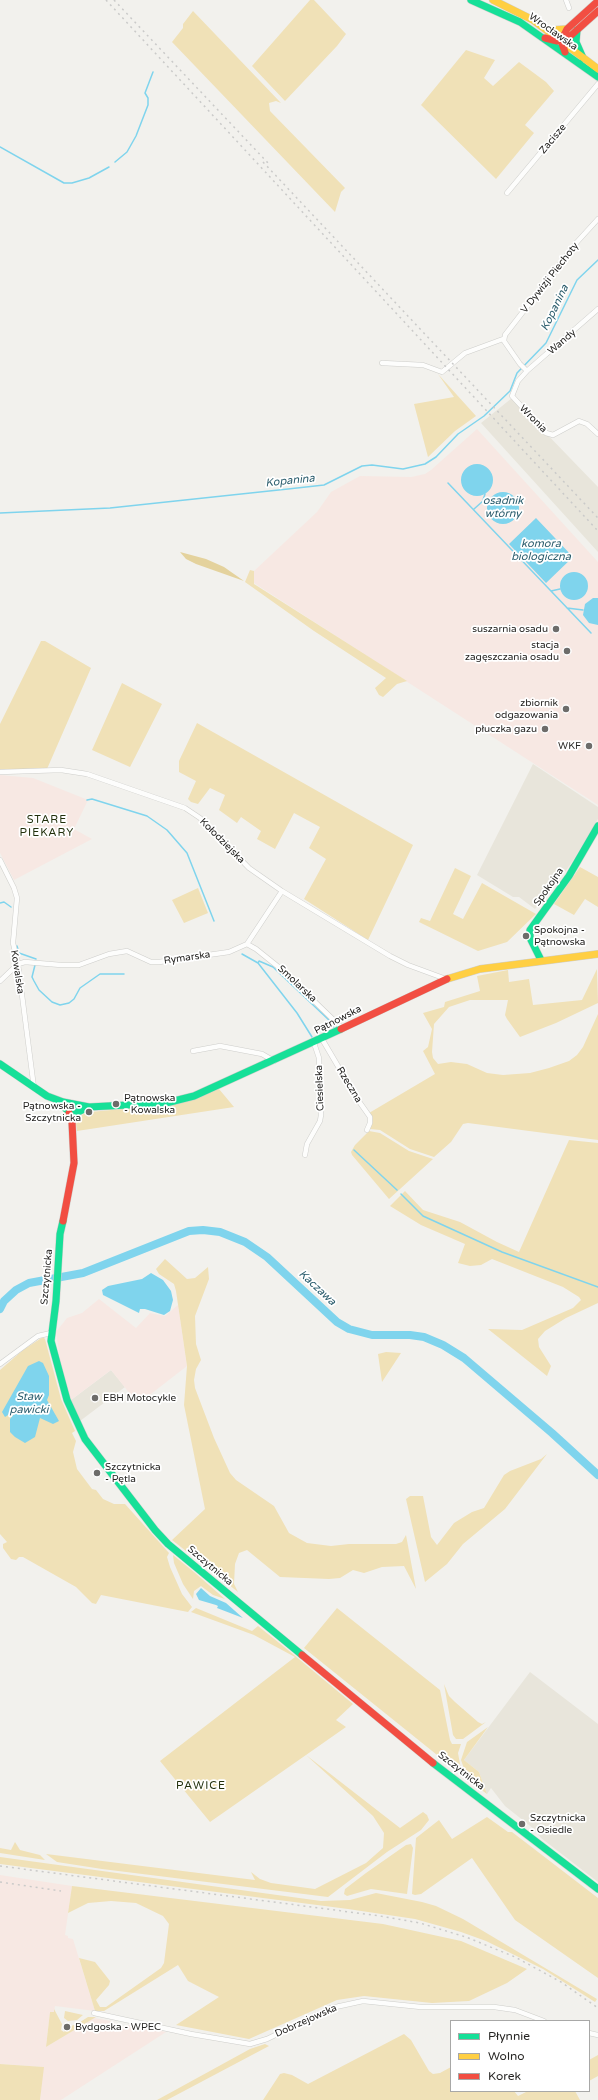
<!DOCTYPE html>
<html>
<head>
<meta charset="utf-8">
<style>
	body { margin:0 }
	#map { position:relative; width:598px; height:2100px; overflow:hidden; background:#f2f1ed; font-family:"Varela Round",sans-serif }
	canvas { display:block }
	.legend { position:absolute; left:450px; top:2020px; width:140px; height:72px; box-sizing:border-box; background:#fff; border:1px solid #a8a8a7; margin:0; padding:5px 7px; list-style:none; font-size:12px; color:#262523 }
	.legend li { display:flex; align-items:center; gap:8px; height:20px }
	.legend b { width:20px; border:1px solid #a8a8a7 }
</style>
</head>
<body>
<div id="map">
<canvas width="598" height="2100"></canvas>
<ul class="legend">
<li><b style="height:5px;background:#16e098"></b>Płynnie</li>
<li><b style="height:5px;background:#ffcf43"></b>Wolno</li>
<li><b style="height:5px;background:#f24e42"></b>Korek</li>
</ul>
</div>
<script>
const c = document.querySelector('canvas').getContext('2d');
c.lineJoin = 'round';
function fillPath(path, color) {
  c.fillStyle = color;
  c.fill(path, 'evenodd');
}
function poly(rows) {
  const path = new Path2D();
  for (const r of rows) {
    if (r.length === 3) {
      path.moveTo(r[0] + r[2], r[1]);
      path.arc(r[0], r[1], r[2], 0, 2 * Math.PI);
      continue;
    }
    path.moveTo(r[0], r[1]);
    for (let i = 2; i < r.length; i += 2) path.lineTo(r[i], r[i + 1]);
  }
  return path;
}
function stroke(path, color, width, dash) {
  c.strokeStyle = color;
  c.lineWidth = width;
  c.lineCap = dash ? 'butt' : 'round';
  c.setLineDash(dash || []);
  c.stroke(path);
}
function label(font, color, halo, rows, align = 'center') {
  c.font = font + ' "Varela Round",sans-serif';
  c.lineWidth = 3.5;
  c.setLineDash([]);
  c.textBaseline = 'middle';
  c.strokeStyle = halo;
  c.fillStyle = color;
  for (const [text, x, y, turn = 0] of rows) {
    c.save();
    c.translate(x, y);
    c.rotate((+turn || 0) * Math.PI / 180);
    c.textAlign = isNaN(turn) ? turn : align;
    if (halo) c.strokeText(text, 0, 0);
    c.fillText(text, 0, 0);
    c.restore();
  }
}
const built = poly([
	[512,398,598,487,598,552,481,423],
	[533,764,598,807,598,819,572,862,555,886,535,909,519,897,513,897,477,875],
	[111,1370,125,1387,80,1421,71,1400],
	[530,1672,598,1724,598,1882,541,1838,534,1829,505,1806,491,1788,487,1794,479,1772,464,1760]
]);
const industrial = poly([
	[477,429,598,562,598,805,254,583,254,571,317,512,331,492,360,476,411,477,425,474,431,470],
	[0,775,33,778,88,800,74,829,92,839,14,880,0,853],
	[99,1299,136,1328,150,1313,165,1316,178,1305,187,1366,138,1404,111,1370,71,1400,61,1365,56,1332,67,1318,82,1313],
	[0,1875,72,1886,65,1935,68,1936,68,1938,73,1939,95,2011,55,2006,54,2012,50,2012,46,2047,94,2018,111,2021,122,2027,129,2025,166,2032,61,2100,40,2100,43,2067,0,2064]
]);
const green = poly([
	[310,0,314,0,346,34,337,46,285,101,252,66],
	[193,11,281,103,276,101,269,103,270,111,345,188,341,192,335,212,172,42,183,28,183,24],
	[466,50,495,60,484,78,493,86,519,62,546,82,554,91,525,125,534,133,496,179,421,105],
	[438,374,476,416,455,431,428,457,414,404,454,397],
	[250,570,254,571,254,584,407,681,397,684,383,697,379,695,375,688,386,678,314,631,245,582],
	[41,641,45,641,91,668,47,769,0,770,0,724],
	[122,683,162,704,130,767,92,750],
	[197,723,413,845,368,940,304,899,326,859,309,848,320,827,294,813,275,849,257,839,261,831,241,817,237,823,219,810,225,795,210,788,198,804,191,802,188,799,196,781,179,772,179,761],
	[580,867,598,877,598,907,585,899,574,915,554,904],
	[455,868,471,876,453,914,463,919,482,883,536,914,507,942,478,951,419,922,421,918,430,921],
	[198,888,208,913,184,923,172,900],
	[597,969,598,1003,556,1023,520,1037,507,1019,505,1015,508,1000,470,1000,449,1007,434,1024,432,1052,433,1058,438,1064,451,1062,467,1064,487,1073,503,1075,530,1073,549,1068,569,1061,577,1055,583,1047,598,1014,598,1140,468,1123,463,1124,451,1142,434,1157,410,1149,380,1130,370,1129,372,1122,369,1113,435,1074,423,1051,428,1047,432,1029,423,1013,444,1007,445,1002,480,991,477,976,508,970,509,982,529,979,533,1005,582,1000],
	[219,1089,234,1107,77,1131,76,1124,78,1119,84,1113,87,1115,90,1114,90,1112,166,1105],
	[369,1131,380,1133,409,1151,433,1159,389,1199,352,1155,351,1152,355,1145],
	[569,1140,598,1143,598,1303,566,1318,545,1331,538,1339,539,1347,551,1366,547,1376,488,1329,522,1330,573,1308,581,1300,579,1297,563,1287,492,1259,481,1265,470,1266,458,1263,465,1244,421,1225,390,1206,405,1191,423,1210,460,1222,497,1242,519,1252],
	[165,1259,187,1279,195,1278,208,1267,209,1279,195,1316,196,1344,201,1360,196,1369,194,1380,195,1388,214,1438,230,1473,236,1480,274,1506,289,1533,307,1543,331,1546,349,1544,396,1544,402,1542,406,1535,416,1589,404,1566,382,1567,364,1573,353,1570,340,1578,329,1579,280,1577,247,1550,239,1553,235,1564,234,1584,238,1592,172,1540,205,1509,184,1405,187,1366,176,1291,174,1284,159,1274,156,1269],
	[43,1337,45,1339,61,1399,75,1431,72,1433,76,1441,73,1452,77,1469,92,1489,96,1490,103,1499,114,1504,125,1504,169,1553,167,1557,170,1567,182,1594,192,1607,188,1612,101,1595,96,1604,92,1603,76,1587,23,1557,19,1557,16,1560,11,1559,3,1548,3,1544,7,1542,0,1534,0,1370,23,1350],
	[386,1352,401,1353,382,1382,378,1354],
	[547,1454,505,1509,463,1544,447,1564,425,1582,406,1499,410,1496,423,1496,431,1537,437,1545,454,1523,472,1512,484,1508,504,1475,510,1471,541,1459],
	[173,1555,194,1572,225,1599,213,1595,201,1586,194,1591,193,1599,183,1584,174,1563],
	[196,1608,252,1631,258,1626,288,1650,353,1704,336,1720,346,1727,306,1755,400,1828,423,1812,427,1815,429,1820,421,1830,387,1852,328,1897,102,1869,57,1862,46,1854,255,1880,251,1872,260,1879,271,1883,315,1889,366,1863,383,1848,384,1833,373,1816,306,1755,210,1822,160,1761,295,1657,254,1635,191,1612],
	[337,1608,440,1690,450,1740,452,1744,461,1744,458,1753,462,1775,304,1648],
	[444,1684,449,1696,455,1702,478,1722,482,1724,486,1722,463,1739,456,1739,453,1735],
	[488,1727,464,1760,479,1772,487,1794,468,1780,461,1760,467,1742],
	[487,1817,508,1832,512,1832,598,1898,598,1978,515,1920,472,1858,421,1894,415,1895,412,1894,416,1838,439,1820,452,1839],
	[15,1842,20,1850,40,1855,45,1860,0,1853,0,1848,11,1850],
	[411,1844,413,1848,407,1894,371,1889,347,1896,344,1894,345,1889,366,1873,406,1845],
	[0,1857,321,1901,350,1900,376,1893,422,1902,436,1906,463,1919,597,1999,595,2002,543,1969,486,1941,461,1932,415,1919,348,1909,0,1864],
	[72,1886,383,1924,461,1941,527,1969,507,1983,469,2001,432,2003,364,1996,337,2000,249,2039,176,2025,219,1997,188,1981,178,1965,104,2011,95,2011,79,1958,95,1962,110,1981,109,1985,96,2000,100,2007,106,2007,161,1968,164,1963,169,1924,163,1916,136,1903,111,1901,88,1903,68,1913],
	[54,2009,62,2024,61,2030,64,2032,68,2027,77,2024,88,2017,96,2017,46,2047,50,2012,54,2012],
	[65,2011,83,2015,77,2020,68,2021,64,2018],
	[404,2034,411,2040,429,2071,433,2074,440,2073,451,2067,451,2091,514,2091,518,2096,528,2091,575,2091,580,2100,263,2100,280,2074,284,2073,292,2075,308,2084],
	[265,2044,269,2046,167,2100,157,2100,250,2049],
	[598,2055,598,2076,589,2081,589,2060],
	[0,2064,44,2067,40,2100,0,2100]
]);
const forest = poly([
	[180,552,206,559,224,567,244,581,196,564,186,559]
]);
const water = poly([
	[477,480,16],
	[503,508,16],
	[536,518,573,557,546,583,509,544],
	[574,586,14],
	[593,598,598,598,598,625,589,623,583,615,585,604],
	[151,1273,163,1280,171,1291,173,1300,170,1311,164,1315,145,1309,140,1309,139,1313,103,1295,102,1290,108,1286,142,1279],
	[39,1361,43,1363,49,1376,49,1395,47,1400,59,1421,53,1424,40,1418,35,1437,25,1443,15,1437,10,1432,10,1419,14,1414,11,1413,5,1417,2,1412,28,1366],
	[201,1588,210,1596,226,1603,243,1618,217,1608,218,1606,216,1605,199,1600,196,1594]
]);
const stream = poly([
	[0,147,64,183,72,183,89,178,109,167],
	[115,162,127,152,136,136,148,105,148,98,145,93,153,72],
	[448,483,591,633],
	[483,500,485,494],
	[474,509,483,501,489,501],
	[0,513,110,508,288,489,324,485,362,466,372,465,403,469,425,464,436,457,458,434,484,416,510,391,517,373,546,343,577,280,598,260],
	[551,591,560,589],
	[567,608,583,610],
	[87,800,92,799,147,816,167,830,187,853,214,921],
	[0,903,4,902,11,907],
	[17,946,19,953,36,959],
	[242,954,258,963,297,1013,312,1037],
	[258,963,259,961,273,967,331,1022,334,1027],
	[35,965,32,977,34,981,39,990,52,1002,60,1005,69,1003,74,999,80,988,100,974,124,974],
	[354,1150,397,1190],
	[401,1194,423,1216,502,1252,598,1287]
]);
const river = poly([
	[0,1309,4,1301,16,1290,29,1283,83,1273,189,1231,203,1230,220,1232,245,1242,267,1257,337,1322,349,1329,372,1335,410,1335,424,1337,443,1345,464,1358,552,1433,598,1475]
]);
const street = poly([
	[566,0,569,8],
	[507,193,598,84],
	[598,219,577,242,505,335,504,341,520,364,526,370,528,370,598,309],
	[382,363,423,365,442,372,465,353,503,339],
	[527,371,518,381,512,396,546,433,553,435,579,421,587,424,598,434],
	[0,772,61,770,87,774,185,808,200,818,249,868,282,891,390,956,408,965,446,979],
	[0,860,14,888,17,898,13,943,18,964,34,1088],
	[247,944,256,949,281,969,343,1029],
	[0,981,18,964,25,962,61,965,79,965,109,954,127,951,151,962,159,962,229,952,247,944,282,891],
	[322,1039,358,1100,370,1117,370,1123,367,1130],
	[193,1051,220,1046,262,1054,274,1061],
	[305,1155,307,1144,320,1121,321,1115,319,1058,314,1043],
	[0,1364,38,1336,51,1333],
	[94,2013,191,2034,250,2044,267,2039,331,2008,363,2001,421,2007,494,2007,515,2010,544,2021],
	[589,2033,598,2035]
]);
const fast = poly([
	[471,0,520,22,598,77],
	[577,30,576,42,583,58],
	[541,960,530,938,530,930,569,876,598,826],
	[0,1064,47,1096,63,1102,89,1107,166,1103,194,1096,341,1029],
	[58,1101,72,1115,88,1107],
	[63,1221,60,1234,56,1301,51,1341,67,1400,85,1439,155,1530,168,1544,302,1655],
	[433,1763,598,1889]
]);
const slow = poly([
	[493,0,533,20,598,69],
	[543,27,552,30,567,29],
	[447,979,480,969,598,954]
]);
const jam = poly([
	[545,38,557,41,567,39,598,11],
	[565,52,561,41,567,29,598,1],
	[341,1029,447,979],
	[63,1221,74,1163,72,1122,69,1113],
	[302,1655,433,1763]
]);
const rail = poly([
	[106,0,598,531],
	[114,0,268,163],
	[263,162,598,518],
	[0,1866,380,1916,420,1923,466,1937,515,1957,561,1982,598,2008],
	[0,1882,61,1891]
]);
const markers = [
	[556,629,4,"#6d6c6a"],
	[567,651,4,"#6d6c6a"],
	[566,709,4,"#6d6c6a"],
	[545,729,4,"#6d6c6a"],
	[589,746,4,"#6d6c6a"],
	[526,936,4,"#6d6c6a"],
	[116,1104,4,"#6d6c6a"],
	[89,1112,4,"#6d6c6a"],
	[95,1398,4,"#6d6c6a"],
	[97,1473,4,"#6d6c6a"],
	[522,1824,4,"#6d6c6a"],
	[67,2027,4,"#6d6c6a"]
];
const streetNames = [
	["Wrocławska",553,32,35],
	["Zacisze",553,139,-50],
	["V Dywizji Piechoty",550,278,-52],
	["Wandy",562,342,-41],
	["Wronia",533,419,45],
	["Kołodziejska",222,841,45],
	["Spokojna",549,887,-55],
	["Rymarska",187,958,-8],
	["Kowalska",17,972,81],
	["Smolarska",297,984,43],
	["Pątnowska",338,1020,-27],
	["Rzeczna",349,1085,59],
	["Ciesielska",320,1088,-92],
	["Szczytnicka",47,1277,-85],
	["Szczytnicka",210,1566,40],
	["Szczytnicka",461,1771,38],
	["Dobrzejowska",306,2021,-24]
];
const poiNames = [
	["suszarnia osadu",548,629],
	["stacja",559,645],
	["zagęszczania osadu",559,657],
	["zbiornik",558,703],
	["odgazowania",558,715],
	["płuczka gazu",537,729],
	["WKF",581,746],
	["Spokojna -",534,930,"left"],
	["Pątnowska",534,942,"left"],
	["Pątnowska",124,1098,"left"],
	["- Kowalska",124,1110,"left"],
	["Pątnowska -",81,1106],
	["Szczytnicka",81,1118],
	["EBH Motocykle",103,1398,"left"],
	["Szczytnicka",105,1467,"left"],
	["- Pętla",105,1479,"left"],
	["Szczytnicka",530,1818,"left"],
	["- Osiedle",530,1830,"left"],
	["Bydgoska - WPEC",75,2027,"left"]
];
const waterNames = [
	["Kopanina",555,308,-64],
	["Kopanina",290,481,-6],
	["osadnik",503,501],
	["wtórny",503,514],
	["komora",541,544],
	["biologiczna",541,557],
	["Kaczawa",317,1288,43],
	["Staw",29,1397],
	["pawicki",29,1410]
];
const neighbourhoodNames = [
	["STARE",47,820],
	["PIEKARY",47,833],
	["PAWICE",201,1786]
];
fillPath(built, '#e8e5db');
fillPath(industrial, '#f7e8e3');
fillPath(green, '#f0e1b7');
fillPath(forest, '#e4d29d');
fillPath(water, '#7fd4ed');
stroke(stream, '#7fd4ed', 1.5);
stroke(river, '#7fd4ed', 8);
stroke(street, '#cececb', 5.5);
stroke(fast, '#cececb', 8);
stroke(slow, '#cececb', 8);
stroke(jam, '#cececb', 8);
stroke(street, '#fdfdfc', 4.5);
stroke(fast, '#16e098', 7);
stroke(slow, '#ffcf43', 7);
stroke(jam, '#f24e42', 7);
stroke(rail, '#cacac9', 1.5, [2, 4]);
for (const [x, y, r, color] of markers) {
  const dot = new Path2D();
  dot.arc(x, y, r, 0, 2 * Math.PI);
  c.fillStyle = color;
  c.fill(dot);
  stroke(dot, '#fff', 1.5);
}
label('10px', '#262523', '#fff', streetNames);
label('10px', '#262523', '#fff', poiNames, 'right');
label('italic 11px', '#2b5d6d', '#fff', waterNames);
c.letterSpacing = '1px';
label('11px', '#212f0b', '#fff', neighbourhoodNames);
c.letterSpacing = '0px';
</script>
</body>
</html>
